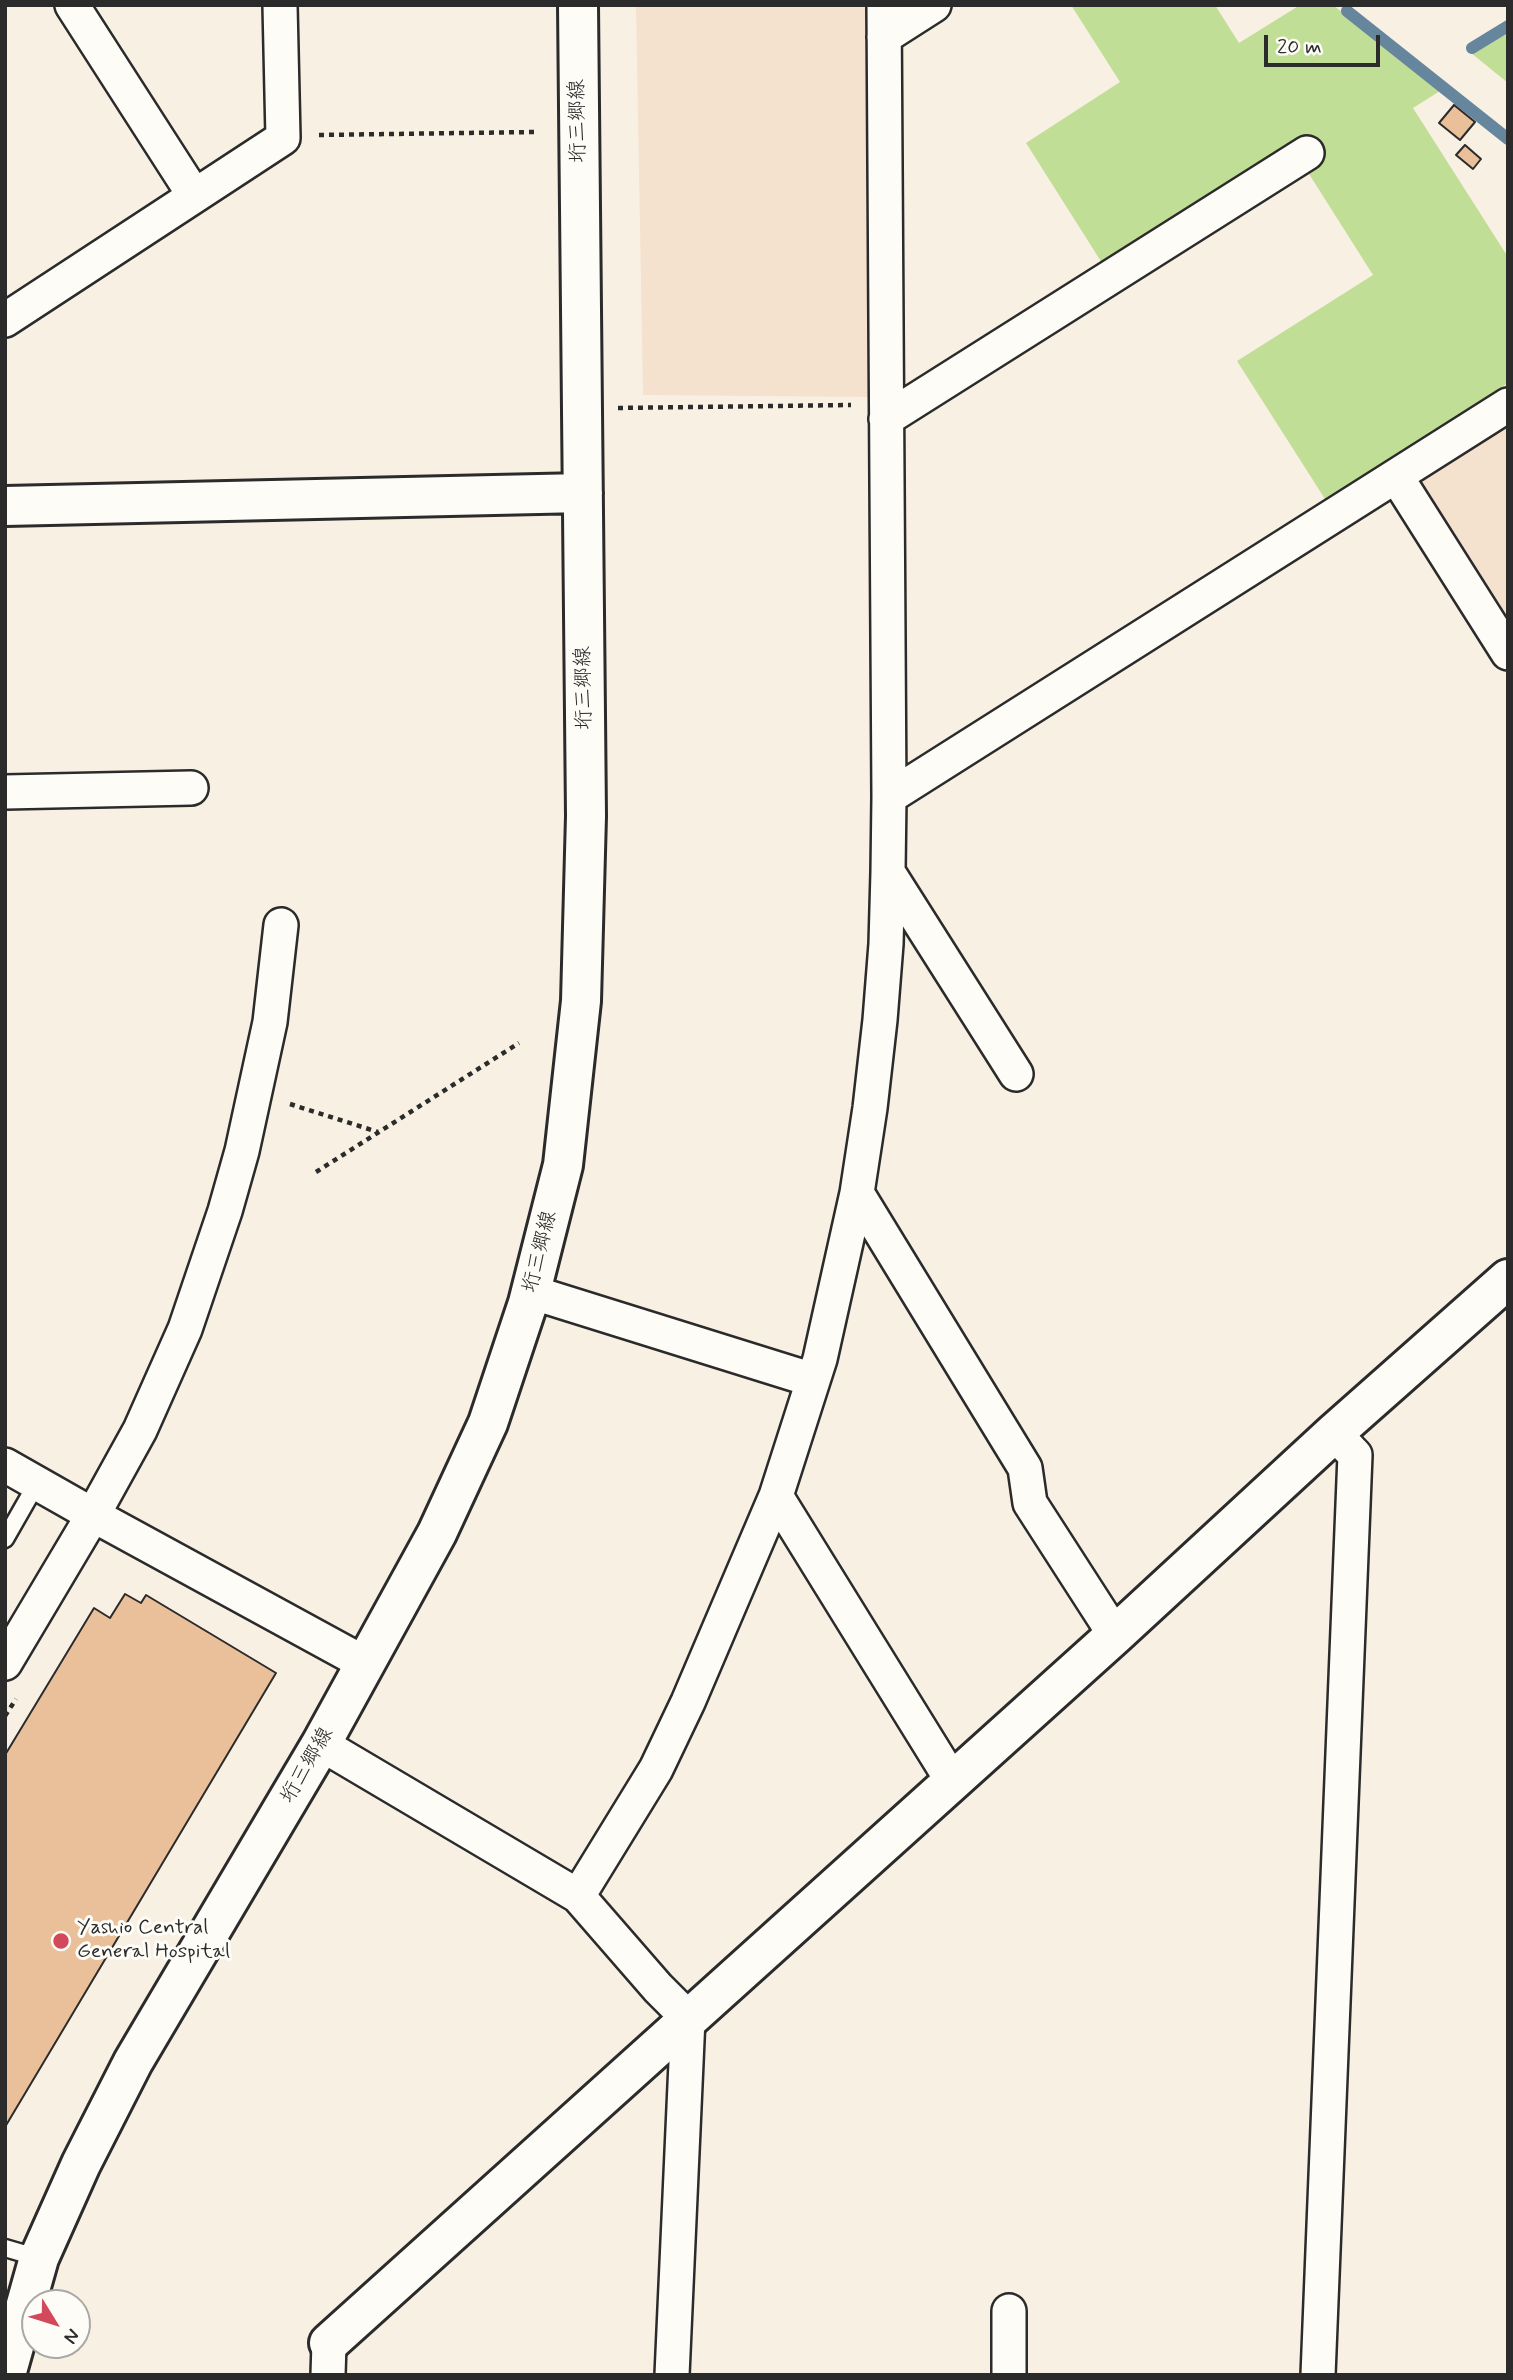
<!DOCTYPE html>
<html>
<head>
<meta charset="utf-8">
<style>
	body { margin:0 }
	#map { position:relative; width:1513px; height:2380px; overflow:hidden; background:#f9f0e4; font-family:Mynerve,sans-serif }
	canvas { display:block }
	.frame { position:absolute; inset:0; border:7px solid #2b2b2b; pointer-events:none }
	.north { position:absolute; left:21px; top:2289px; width:70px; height:70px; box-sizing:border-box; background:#fdfcf7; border:2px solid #a9a8a5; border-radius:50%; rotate:128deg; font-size:19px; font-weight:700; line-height:28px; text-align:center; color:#2b2b2b }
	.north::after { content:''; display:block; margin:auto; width:24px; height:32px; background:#d1495b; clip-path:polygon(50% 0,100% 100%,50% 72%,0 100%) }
	.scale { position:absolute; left:1264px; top:35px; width:116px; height:32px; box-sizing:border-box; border:4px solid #2b2b2b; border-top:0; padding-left:9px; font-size:21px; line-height:24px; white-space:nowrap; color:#2b2b2b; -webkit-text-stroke:5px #fdfcf7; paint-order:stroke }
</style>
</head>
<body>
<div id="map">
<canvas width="1513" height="2380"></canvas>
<div class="frame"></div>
<div class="north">N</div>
<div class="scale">20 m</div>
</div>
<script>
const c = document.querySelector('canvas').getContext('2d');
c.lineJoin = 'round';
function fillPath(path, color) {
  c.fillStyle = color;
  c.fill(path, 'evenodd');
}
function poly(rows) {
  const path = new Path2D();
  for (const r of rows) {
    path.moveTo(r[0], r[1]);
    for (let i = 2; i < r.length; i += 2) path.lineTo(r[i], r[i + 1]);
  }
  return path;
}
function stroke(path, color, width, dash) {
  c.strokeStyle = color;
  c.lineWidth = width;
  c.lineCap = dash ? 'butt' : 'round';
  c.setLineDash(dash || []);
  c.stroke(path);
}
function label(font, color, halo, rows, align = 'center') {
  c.font = font + ' Mynerve,"Klee One",sans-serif';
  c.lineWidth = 6;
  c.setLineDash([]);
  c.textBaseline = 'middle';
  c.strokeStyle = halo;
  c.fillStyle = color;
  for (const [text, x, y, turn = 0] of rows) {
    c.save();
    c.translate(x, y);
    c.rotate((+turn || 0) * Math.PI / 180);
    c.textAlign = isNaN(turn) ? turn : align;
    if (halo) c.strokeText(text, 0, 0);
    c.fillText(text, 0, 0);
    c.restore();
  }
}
const built = poly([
	[636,5,865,5,868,397,643,395],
	[1508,422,1508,617,1419,478]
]);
const green = poly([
	[1071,5,1215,5,1239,43,1300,5,1333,5,1440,91,1413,108,1508,257,1508,383,1325,499,1237,361,1373,275,1309,174,1321,165,1301,135,1102,263,1026,143,1120,82],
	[1508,30,1508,83,1471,53]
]);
const stream = poly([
	[1347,11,1508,139],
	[1472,48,1508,26]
]);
const building = poly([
	[1454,105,1475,122,1460,140,1439,123,1454,105],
	[1465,145,1481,159,1473,169,1456,155,1465,145],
	[125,1594,141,1603,146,1595,276,1673,5,2127,5,1755,94,1608,110,1618,125,1594]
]);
const path = poly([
	[319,135,534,132],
	[618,408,851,405],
	[290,1104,378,1132],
	[316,1172,519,1043],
	[5,1716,16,1699]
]);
const service = poly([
	[5,1539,37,1483],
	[5,2248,39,2258]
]);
const minor = poly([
	[72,5,194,195],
	[884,37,934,5],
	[5,320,283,138,280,5],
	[886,419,1307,153],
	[1396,476,1508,653],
	[5,792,191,788],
	[889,797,1508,405],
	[888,872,1016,1074],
	[857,1193,1025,1468,1030,1503,1115,1635],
	[531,1292,813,1380],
	[5,1465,93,1515,366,1664],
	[776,1496,953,1782],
	[5,1663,93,1515,140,1430,185,1329,225,1211,242,1151,270,1022,281,925],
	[321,1744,578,1896,658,1988,688,2018,672,2375],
	[578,1896,656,1769,688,1702,776,1496,820,1359,857,1193,870,1108,880,1020,886,944,888,872,889,797,884,5],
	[1009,2311,1009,2375],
	[328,2375,329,2343],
	[1318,2375,1355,1455,1334,1433]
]);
const tertiary = poly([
	[5,506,583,493],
	[329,2343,1115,1635,1334,1433,1508,1279],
	[6,2375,39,2258,81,2164,133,2062,321,1744,437,1533,488,1423,528,1303,563,1165,581,1001,586,816,578,5]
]);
const markers = [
	[61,1941,9,"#d1495b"]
];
const streetNames = [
	["垳三郷線",579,121,-91],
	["垳三郷線",585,688,-91],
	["垳三郷線",541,1252,-76],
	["垳三郷線",308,1766,-60]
];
const poiNames = [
	["Yashio Central",77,1929],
	["General Hospital",77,1953]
];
fillPath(built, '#f4e2ce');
fillPath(green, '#c1de96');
stroke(stream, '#66869e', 12);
fillPath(building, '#eac09a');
stroke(building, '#2b2b2b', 2);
stroke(service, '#2b2b2b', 21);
stroke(minor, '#2b2b2b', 38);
stroke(tertiary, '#2b2b2b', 44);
stroke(path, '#2b2b2b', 4.5, [5, 5]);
stroke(service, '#fdfcf7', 16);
stroke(minor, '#fdfcf7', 33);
stroke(tertiary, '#fdfcf7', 38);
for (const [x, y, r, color] of markers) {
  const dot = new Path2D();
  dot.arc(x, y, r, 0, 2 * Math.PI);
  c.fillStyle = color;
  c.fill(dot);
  stroke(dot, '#fdfcf7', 2.5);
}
label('21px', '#2b2b2b', '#fdfcf7', streetNames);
label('21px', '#2b2b2b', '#fdfcf7', poiNames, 'left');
</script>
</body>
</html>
